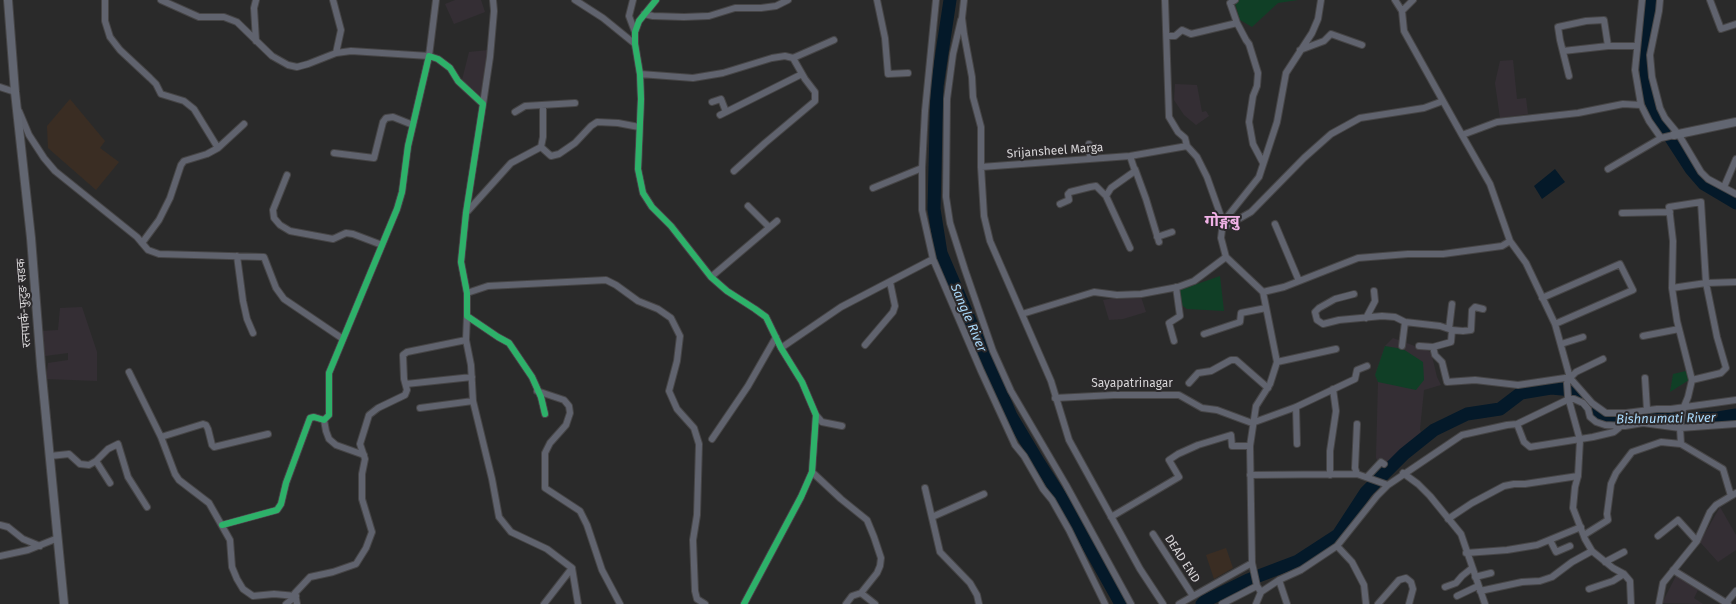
<!DOCTYPE html>
<html>
<head>
<meta charset="utf-8">
<style>
	body { margin:0 }
	canvas { display:block; background:#2a2a2a }
</style>
</head>
<body>
<canvas width="1736" height="604"></canvas>
<script>
const c = document.querySelector('canvas').getContext('2d');
c.lineJoin = 'round';
function fillPath(path, color) {
  c.fillStyle = color;
  c.fill(path, 'evenodd');
}
function poly(rows) {
  const path = new Path2D();
  for (const r of rows) {
    path.moveTo(r[0], r[1]);
    for (let i = 2; i < r.length; i += 2) path.lineTo(r[i], r[i + 1]);
  }
  return path;
}
function stroke(path, color, width, dash) {
  c.strokeStyle = color;
  c.lineWidth = width;
  c.lineCap = dash ? 'butt' : 'round';
  c.setLineDash(dash || []);
  c.stroke(path);
}
function label(font, color, halo, rows, align = 'center') {
  c.font = font + ' "Fira Sans","Noto Sans Devanagari",sans-serif';
  c.lineWidth = 4;
  c.setLineDash([]);
  c.textBaseline = 'middle';
  c.strokeStyle = halo;
  c.fillStyle = color;
  for (const [text, x, y, turn = 0] of rows) {
    c.save();
    c.translate(x, y);
    c.rotate((+turn || 0) * Math.PI / 180);
    c.textAlign = isNaN(turn) ? turn : align;
    if (halo) c.strokeText(text, 0, 0);
    c.fillText(text, 0, 0);
    c.restore();
  }
}
const industrial = poly([
	[70,99,105,141,100,148,119,162,96,190,48,148,47,126],
	[1226,548,1233,568,1214,579,1206,555]
]);
const built = poly([
	[455,0,481,0,485,12,454,24,445,4],
	[488,50,482,97,462,80,469,52],
	[1513,60,1517,99,1526,98,1528,114,1500,118,1495,83,1500,61],
	[1175,84,1197,85,1202,112,1206,111,1209,116,1196,125,1184,115,1174,100],
	[1119,297,1141,297,1146,312,1123,319,1109,320,1103,300],
	[82,307,97,352,97,381,46,379,48,363,68,360,68,353,45,356,42,331,58,330,60,308],
	[1393,338,1431,352,1437,377,1441,385,1424,390,1420,429,1422,438,1381,466,1376,458,1378,382,1375,375,1385,346],
	[1720,507,1736,535,1736,550,1718,562,1700,542],
	[1677,574,1698,590,1694,598,1703,604,1662,603]
]);
const green = poly([
	[1234,0,1298,0,1278,3,1252,27,1240,20],
	[1220,276,1224,311,1187,309,1180,304,1177,291],
	[1385,346,1403,349,1423,362,1424,380,1416,390,1378,382,1375,375],
	[1686,371,1689,380,1670,392,1673,374]
]);
const water = poly([
	[1555,169,1565,182,1542,199,1534,186]
]);
const river = poly([
	[950,0,937,86,934,209,941,253,1011,416,1039,463,1064,502,1121,604],
	[1651,0,1645,43,1647,92,1658,118,1691,169,1704,184,1736,203],
	[1202,604,1205,601,1248,580,1298,561,1338,535,1366,492,1404,454,1434,430,1467,414,1500,409,1521,393,1551,388,1573,390,1602,419,1621,420,1644,417,1661,419,1718,418,1736,415]
]);
const street = poly([
	[105,0,105,21,110,37,120,50,150,78,156,84,161,94,184,101,194,109,218,148],
	[161,0,199,17,224,17,237,22,272,56,288,65,297,67,308,64,336,53,351,51,429,56,436,0],
	[333,0,341,30,336,53],
	[575,0,603,18,635,44],
	[633,0,629,16,635,32],
	[656,0,639,21,635,32,635,44,640,74,641,99,638,169,643,193,652,207,671,226,711,277,727,291,755,309,766,317,781,348,802,382,816,415,812,472,801,497,744,604],
	[877,0,885,38,888,74,908,73],
	[936,0,925,111,922,168,922,210,933,259,981,371,1015,445,1024,456,1043,489,1052,500,1069,530,1105,604],
	[964,0,962,18,964,34,972,77,973,97,981,127,981,167,984,216,990,241,1051,381,1069,440,1140,569,1163,604],
	[1165,0,1169,117,1178,132,1185,138,1187,146,1197,157,1207,177,1223,222,1221,238,1226,257,1263,292,1277,362,1270,384,1256,406,1250,446,1252,563,1257,586,1261,592,1256,604],
	[1235,0,1230,3,1237,23,1246,40,1249,44,1258,73,1257,86,1253,96,1249,122,1253,144,1263,163],
	[1395,0,1402,11],
	[1413,0,1402,11,1404,31,1443,101],
	[1660,0,1659,11,1650,55,1652,77,1660,108,1665,118,1679,135,1701,172,1708,179,1736,194],
	[1710,0,1721,29,1736,24],
	[644,14,653,16,684,17,709,16,735,8,761,8,776,6,788,0],
	[961,20,953,54,947,99,946,197,950,223,965,270,993,351,1011,391,1066,485,1131,604],
	[1167,36,1175,36,1182,30,1191,34,1237,23],
	[256,41,254,8,256,0],
	[1300,50,1324,41,1331,34,1362,45],
	[1563,51,1608,46],
	[793,58,834,40],
	[640,74,693,78,723,73,772,58,785,56,793,58,805,79,815,92,815,101,765,143,734,171],
	[1569,76,1560,40,1558,27,1586,21,1604,20,1608,46,1637,46],
	[0,87,15,92],
	[712,102,721,99,726,112],
	[483,104,490,57,494,11,493,0],
	[543,105,543,137,541,147,551,156,559,154,575,143,591,126,597,122,618,123,639,127],
	[1641,105,1635,70,1642,0],
	[19,111,29,135,44,158,55,171,137,237,148,250,159,254,264,257,276,288,284,299,343,339],
	[515,112,525,106,575,103],
	[720,115,802,74],
	[1462,135,1490,184,1510,241,1526,263,1555,324,1570,378,1567,383,1568,397,1580,440,1578,476,1575,487,1573,508,1585,539,1592,551,1613,568,1624,574,1630,581,1631,604],
	[1089,144,1090,159],
	[334,153,374,158,383,122,386,118,393,117,413,125],
	[1130,156,1135,171,1111,188,1106,196,1130,248],
	[981,167,1130,156,1187,146],
	[1135,169,1146,199,1159,242],
	[1608,169,1661,138,1674,135],
	[287,175,273,210,274,218,280,225,290,231,333,239,346,233,353,234,382,245],
	[1724,187,1736,159],
	[873,188,922,168],
	[1060,204,1069,200,1068,194,1070,192,1090,187,1096,186,1106,196],
	[748,206,769,227],
	[466,213,511,163,541,147],
	[1622,213,1670,212],
	[1223,222,1259,177,1277,122,1286,73,1312,33,1318,19,1321,0],
	[1275,224,1299,281],
	[1223,228,1251,212,1304,158,1331,134,1360,118,1424,108,1443,101,1462,135,1497,122,1578,113,1623,104,1641,105,1649,121,1661,138],
	[1157,237,1172,232],
	[142,243,159,220,170,198,181,165,184,161,207,154,218,148,244,124],
	[237,256,243,301,247,319,253,333],
	[711,277,777,221],
	[1672,288,1706,283,1736,282],
	[1263,292,1284,287,1358,258,1408,254,1443,254,1502,246,1510,241],
	[467,293,488,286,606,280,616,285,638,301,658,309,671,318,680,336,677,361,669,391,677,409,694,428,699,444,697,515,693,540,695,591,697,599,705,604],
	[1354,294,1335,299,1319,308,1315,312,1317,320,1323,324,1339,320,1382,316,1395,317,1405,322,1440,326,1452,330,1463,331,1471,330,1472,310,1475,307,1483,309],
	[1542,298,1620,264,1633,290,1555,324],
	[1022,314,1094,292,1117,295,1141,294,1178,287,1194,281,1226,257],
	[467,316,466,340,471,365,473,401,492,479,499,517,511,532,547,549,572,568,578,604],
	[1366,318,1375,301,1374,291],
	[1449,329,1452,304],
	[1204,334,1240,322,1241,313,1266,308],
	[1643,336,1679,329],
	[1174,341,1169,323,1180,316,1176,287],
	[1561,344,1583,337],
	[865,345,893,312,895,306,890,282],
	[1402,346,1405,322],
	[1419,346,1433,347,1435,355,1442,362,1447,382,1475,380,1518,385,1565,378,1570,378,1592,403,1606,413,1626,413,1657,409,1671,409,1736,400],
	[1433,347,1451,342,1452,330],
	[781,348,841,307,933,259],
	[1277,362,1336,349],
	[129,372,161,437,175,474,179,480,209,503,230,540,232,567,237,579,243,589,253,596,274,594,296,596],
	[1570,378,1576,372,1603,359],
	[1645,378,1647,410],
	[1692,380,1721,373,1726,368,1717,337,1706,283,1701,202,1669,207,1673,241,1672,288,1677,321,1692,380,1688,397,1683,409,1680,428,1681,444,1723,469,1731,496,1736,493],
	[1189,383,1198,373,1211,371,1231,360,1236,360,1268,388],
	[406,384,472,377],
	[537,391,564,400,569,406,570,413,566,425,550,443,545,453,545,488,580,511,587,525,602,570,620,604],
	[1055,398,1114,395,1179,395,1202,408,1217,410,1252,423,1296,407,1355,379,1357,370,1367,366],
	[1296,407,1297,444],
	[420,408,473,401],
	[816,415,822,422,842,426],
	[324,420,326,431,329,439,336,445,364,455],
	[1517,424,1524,442,1530,447,1593,437,1614,432,1619,428,1619,425],
	[161,437,203,424,206,425,208,429,212,445,214,447,268,434],
	[712,439,748,386,776,337],
	[50,456,69,454,80,464,89,465,96,461,108,449,118,444,128,477,147,507],
	[96,461,110,483],
	[812,472,841,499,867,520,874,537,881,558,880,566,877,573,861,593,852,596,846,604],
	[1403,473,1418,484,1430,496,1461,534,1485,604],
	[1357,474,1355,468,1357,424],
	[1250,475,1357,474,1388,485],
	[1330,475,1330,451,1336,411,1333,389],
	[1367,477,1381,462,1384,464],
	[925,488,940,552,970,583,977,595,979,604],
	[932,517,984,494],
	[1111,517,1179,477,1169,460,1178,454,1198,445,1231,435,1232,446,1250,446],
	[1448,519,1472,503,1504,486,1514,484,1525,484,1578,476],
	[0,525,8,527,23,539,40,546],
	[222,525,277,510,281,504,286,483,310,418,314,417,324,420,329,415,329,373,397,209,402,192,408,146,429,56,438,59,450,68,458,81,483,104,466,213,461,262,467,293,467,316,498,337,509,343,532,377,541,397,545,414],
	[1153,534,1193,596],
	[1584,535,1608,520,1607,514,1611,484,1616,473,1632,452,1661,442,1681,444],
	[1658,536,1678,520,1697,541],
	[1550,540,1556,552,1570,546],
	[1337,546,1352,562,1364,585,1366,604],
	[1466,553,1507,550,1537,545,1581,527],
	[0,556,28,550,58,538],
	[1605,562,1624,552],
	[1673,570,1728,604],
	[1475,577,1491,573],
	[1279,580,1287,604],
	[1445,587,1456,583,1462,576,1472,568],
	[1589,589,1613,581,1624,574],
	[1480,591,1522,582,1540,581,1552,577,1572,562,1592,551],
	[1261,592,1279,580,1301,570,1337,546,1377,496,1388,485,1462,435,1507,425,1517,424,1569,399,1574,399,1583,403,1588,409,1590,417,1596,422,1605,425,1625,426,1643,423,1680,428,1736,424],
	[861,593,875,604],
	[1457,596,1478,586],
	[1726,603,1736,591],
	[286,604,296,596],
	[297,604,295,593,310,577,333,572,356,564,366,548,372,532,362,499,362,474,365,459,360,444,369,415,378,408,405,395,407,390,404,379,403,355,407,352,466,340],
	[544,604,572,568],
	[1179,604,1252,563],
	[1222,604,1257,586],
	[1378,604,1399,580,1406,578,1411,582,1413,589,1409,604],
	[1659,604,1663,583,1697,541,1710,512,1716,505,1731,496]
]);
const secondary = poly([
	[8,0,15,92,31,238,41,366,64,604],
	[1674,135,1736,122]
]);
const cycleway = poly([
	[656,0,639,21,635,32,635,44,640,74,641,99,638,169,643,193,652,207,671,226,711,277,727,291,755,309,766,317,781,348,802,382,816,415,812,472,801,497,744,604],
	[222,525,277,510,281,504,286,483,310,418,314,417,324,420,329,415,329,373,397,209,402,192,408,146,429,56,438,59,450,68,458,81,483,104,466,213,461,262,467,293,467,316,498,337,509,343,532,377,541,397,545,414]
]);
const streetNames = [
	["Srijansheel Marga",1055,151,-4],
	["रत्नपार्क-फुटुङ सडक",24,303,-94],
	["Sayapatrinagar",1132,384],
	["DEAD END",1182,559,57]
];
const waterNames = [
	["Sangle River",968,318,67],
	["Bishnumati River",1666,419,-1]
];
const districtNames = [
	["गोङ्गबु",1222,222]
];
fillPath(industrial, '#3a2d23');
fillPath(built, '#342e34');
fillPath(green, '#103f26');
fillPath(water, '#041929');
stroke(river, '#041929', 13);
stroke(street, '#464546', 8);
stroke(secondary, '#464546', 10);
stroke(street, '#60636e', 6);
stroke(secondary, '#626671', 8);
stroke(cycleway, '#2db169', 6);
label('12px', '#d7d5d7', '#2b292b', streetNames);
label('italic 13px', '#a9d9fb', '#2b292b', waterNames);
label('bold 16px', '#f1b2e7', '#2b292b', districtNames);
</script>
</body>
</html>
